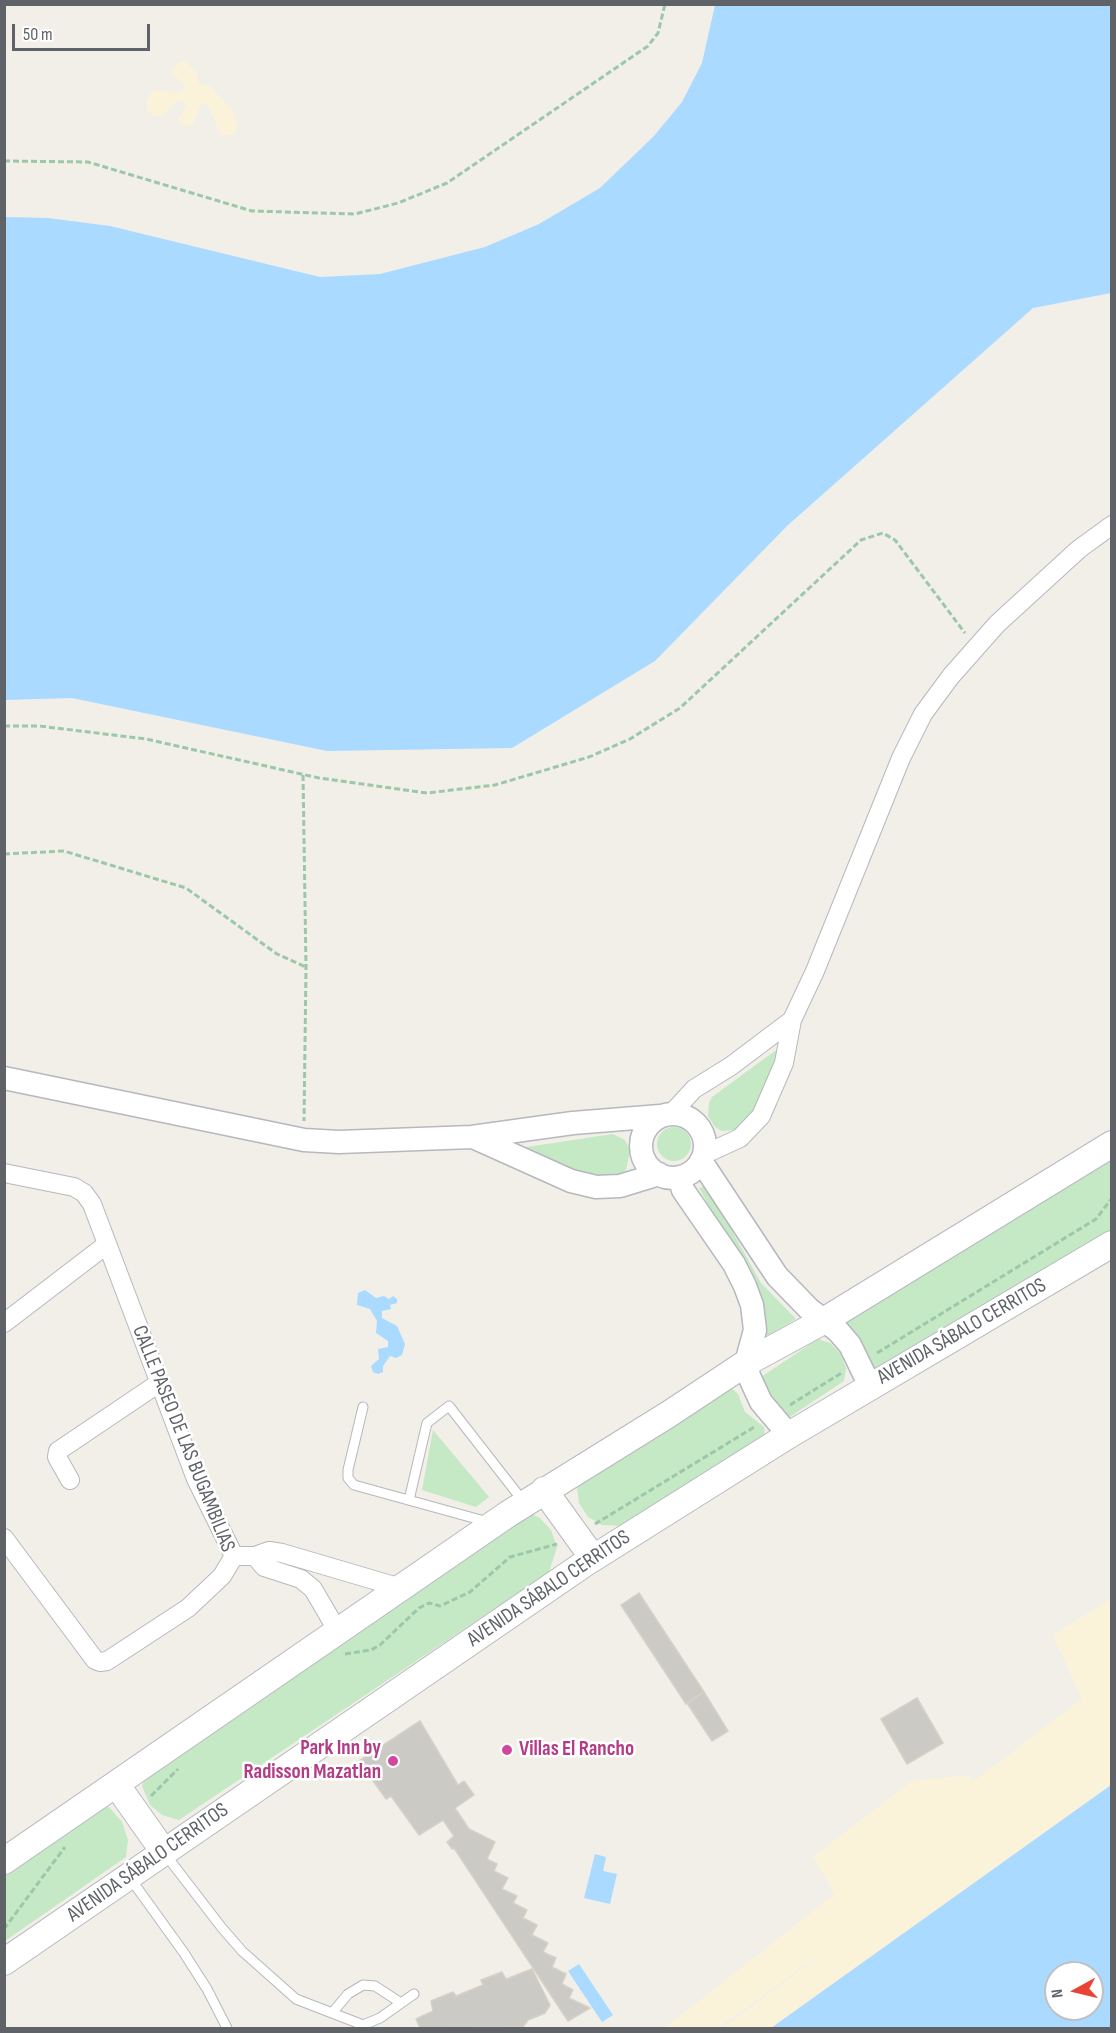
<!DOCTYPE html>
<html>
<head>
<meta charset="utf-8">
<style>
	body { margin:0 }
	#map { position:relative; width:1116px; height:2033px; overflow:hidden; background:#f1efe8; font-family:"Sofia Sans Condensed",sans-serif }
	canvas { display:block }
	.frame { position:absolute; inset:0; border:6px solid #5f6368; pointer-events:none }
	.north { position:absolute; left:1044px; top:1961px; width:60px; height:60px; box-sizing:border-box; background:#fff; border:2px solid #bfc1c3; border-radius:50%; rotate:262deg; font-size:16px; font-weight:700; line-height:24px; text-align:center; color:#5f6368 }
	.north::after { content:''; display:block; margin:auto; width:21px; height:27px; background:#ea4335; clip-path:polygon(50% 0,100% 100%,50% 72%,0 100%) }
	.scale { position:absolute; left:12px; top:24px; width:138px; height:27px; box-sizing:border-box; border:3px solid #5f6368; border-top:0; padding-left:8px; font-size:18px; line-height:21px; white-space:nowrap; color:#5f6368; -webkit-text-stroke:4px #fff; paint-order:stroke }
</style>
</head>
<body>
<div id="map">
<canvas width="1116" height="2033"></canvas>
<div class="frame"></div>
<div class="north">N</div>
<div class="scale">50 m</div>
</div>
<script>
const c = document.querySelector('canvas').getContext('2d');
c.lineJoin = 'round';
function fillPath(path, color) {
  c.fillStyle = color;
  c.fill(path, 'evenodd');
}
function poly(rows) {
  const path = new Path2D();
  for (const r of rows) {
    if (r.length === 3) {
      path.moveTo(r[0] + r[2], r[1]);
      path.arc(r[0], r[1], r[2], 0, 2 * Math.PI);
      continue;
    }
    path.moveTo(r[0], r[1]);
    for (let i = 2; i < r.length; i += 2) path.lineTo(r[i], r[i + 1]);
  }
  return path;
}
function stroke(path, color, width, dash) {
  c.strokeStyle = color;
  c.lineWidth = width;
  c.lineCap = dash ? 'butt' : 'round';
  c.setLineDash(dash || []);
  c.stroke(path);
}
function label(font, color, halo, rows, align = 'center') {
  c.font = font + ' "Sofia Sans Condensed",sans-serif';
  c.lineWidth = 5;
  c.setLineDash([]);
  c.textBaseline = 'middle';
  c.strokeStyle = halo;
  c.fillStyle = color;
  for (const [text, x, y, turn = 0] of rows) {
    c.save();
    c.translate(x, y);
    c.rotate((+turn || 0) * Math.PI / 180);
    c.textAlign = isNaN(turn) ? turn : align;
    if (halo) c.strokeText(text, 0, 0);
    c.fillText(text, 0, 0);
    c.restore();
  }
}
const green = poly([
	[779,1048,753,1116,736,1130,722,1131,715,1127,708,1116,709,1103,712,1097],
	[674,1144,17],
	[613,1134,625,1140,630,1151,626,1170,619,1177,585,1178,513,1149],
	[1107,1159,1111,1160,1111,1230,878,1371,869,1365,847,1329,847,1317],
	[707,1186,761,1283,796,1319,767,1336,756,1291,699,1188],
	[818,1339,830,1343,840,1353,846,1368,844,1381,785,1420,758,1379],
	[729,1386,738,1394,745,1412,764,1427,765,1439,623,1526,602,1525,588,1517,579,1503,577,1487,582,1473],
	[433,1430,489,1497,476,1507,422,1490],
	[525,1511,540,1518,551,1530,557,1547,549,1572,179,1820,162,1815,150,1805,142,1786,148,1771],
	[92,1804,109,1807,122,1822,128,1840,126,1857,5,1941,5,1865]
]);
const sand = poly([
	[185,61,196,71,199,84,210,86,234,113,237,127,234,134,221,135,208,105,204,103,200,105,194,122,189,126,182,126,179,119,186,105,184,100,175,102,162,116,154,116,147,110,146,101,152,92,158,90,176,93,186,89,184,83,170,73,179,62],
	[1111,1599,1111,1785,771,2028,723,2028,866,1921,718,2028,665,2028,835,1894,813,1857,912,1781,969,1775,973,1782,1082,1699,1053,1635]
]);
const water = poly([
	[715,5,1111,5,1111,293,1033,308,787,526,655,661,512,748,327,751,72,698,5,700,5,217,48,218,110,226,320,277,380,274,485,247,539,224,600,188,654,136,682,102,702,63],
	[365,1290,376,1298,384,1296,389,1299,393,1296,397,1299,397,1303,390,1305,391,1309,382,1311,382,1318,397,1326,405,1344,402,1355,396,1358,390,1356,383,1366,383,1372,378,1374,373,1372,371,1366,379,1359,378,1349,388,1347,388,1341,376,1333,377,1321,370,1309,357,1305,358,1293],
	[1111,1785,1111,2028,771,2028],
	[1056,1973,1092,1973,1092,2009,1056,2009],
	[595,1854,606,1857,603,1871,617,1874,610,1904,584,1898],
	[579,1964,613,2015,602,2022,568,1971]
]);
const building = poly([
	[639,1593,704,1692,686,1704,621,1605,639,1593],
	[704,1692,728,1731,712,1741,687,1703,704,1692],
	[917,1698,943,1743,907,1764,881,1719,917,1698],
	[420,1721,458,1785,464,1781,474,1795,455,1808,469,1829,495,1842,487,1859,497,1864,494,1871,508,1878,502,1889,517,1896,513,1903,527,1910,523,1918,537,1925,532,1935,548,1943,543,1952,556,1958,552,1967,566,1974,562,1984,573,1990,569,1998,590,2008,568,2021,454,1848,452,1849,447,1842,454,1836,443,1820,419,1835,391,1796,386,1799,359,1761,420,1721],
	[532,1969,550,2005,545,2013,528,2020,523,2027,420,2028,416,2019,433,2011,431,2001,453,1992,456,1996,483,1985,481,1980,502,1972,506,1979,532,1969]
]);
const path = poly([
	[4,161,88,162,252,211,355,214,398,203,447,183,648,46,658,33,665,4],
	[4,726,39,726,146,739,319,778,427,793,495,785,589,757,630,739,680,708,861,540,883,533,895,540,965,633],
	[303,775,306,967,304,1121],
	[4,854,64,851,186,888,277,954,306,967],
	[877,1353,1096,1219,1112,1198],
	[790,1405,843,1372],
	[595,1524,756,1426],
	[345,1654,371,1650,380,1645,419,1608,429,1603,440,1606,470,1592,510,1557,557,1544],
	[151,1796,178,1769],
	[4,1929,65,1847]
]);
const service = poly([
	[363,1407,348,1470,348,1478,354,1485,488,1522],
	[409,1500,427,1423,449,1406,523,1501],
	[165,1854,222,1928,242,1951,296,1999,363,2025,380,2018,414,1994],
	[130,1878,184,1953,207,1989,227,2028],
	[332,2013,348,1994,363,1985,375,1986,401,2003]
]);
const minor = poly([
	[671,1114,694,1089,731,1066,792,1020],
	[703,1155,740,1138,761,1116,784,1063,792,1020,815,971,901,758,923,714,951,676,997,624,1079,549,1112,525],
	[4,1173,74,1187,84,1193,92,1204,196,1479,234,1556],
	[4,1323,106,1245],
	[70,1480,57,1457,58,1451,159,1383],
	[4,1538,95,1660,100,1662,107,1661,188,1608,222,1576,234,1556],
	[234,1556,255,1556,269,1551,282,1553,401,1588],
	[255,1556,264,1567,301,1579,313,1589,337,1630]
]);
const tertiary = poly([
	[4,1078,304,1140,339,1142,472,1137,573,1123,660,1116],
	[673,1146,32],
	[473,1137,571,1181,596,1187,620,1186,659,1174],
	[701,1161,777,1276,809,1309,838,1331,850,1345,870,1386],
	[679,1177,683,1190,734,1264,745,1286,752,1305,755,1330,746,1363,749,1376,761,1402,789,1435]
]);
const secondary = poly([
	[544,1490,593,1558],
	[116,1784,164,1852],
	[4,1861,508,1514,669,1414,746,1363,825,1320,1112,1144],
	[4,1962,584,1564,789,1435,1112,1244]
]);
const markers = [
	[507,1750,6,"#d1479c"],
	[393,1761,6,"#d1479c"]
];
const streetNames = [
	["AVENIDA SÁBALO CERRITOS",962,1332,-30],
	["CALLE PASEO DE LAS BUGAMBILIAS",183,1439,68],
	["AVENIDA SÁBALO CERRITOS",549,1589,-34],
	["AVENIDA SÁBALO CERRITOS",148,1863,-35]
];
const hotelNames = [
	["Park Inn by",381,1749],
	["Radisson Mazatlan",381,1773],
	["Villas El Rancho",519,1750,"left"]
];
fillPath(green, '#c5e8c5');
fillPath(sand, '#fbf3d9');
fillPath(water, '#aadaff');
fillPath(building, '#cccac5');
stroke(building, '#d6d1c6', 1.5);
stroke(service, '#b5b8bc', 11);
stroke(minor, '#b5b8bc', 20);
stroke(tertiary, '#b5b8bc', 25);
stroke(secondary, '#b6babf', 28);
stroke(path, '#9cc7a9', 3, [6, 3]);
stroke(service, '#fff', 9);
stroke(minor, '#fff', 18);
stroke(tertiary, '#fff', 22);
stroke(secondary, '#fff', 26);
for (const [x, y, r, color] of markers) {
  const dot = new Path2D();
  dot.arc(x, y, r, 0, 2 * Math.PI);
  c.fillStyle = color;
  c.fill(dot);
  stroke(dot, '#fff', 2);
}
label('21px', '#5f6368', '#fff', streetNames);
label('bold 21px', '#b23c85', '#fff', hotelNames, 'right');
</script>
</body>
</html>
